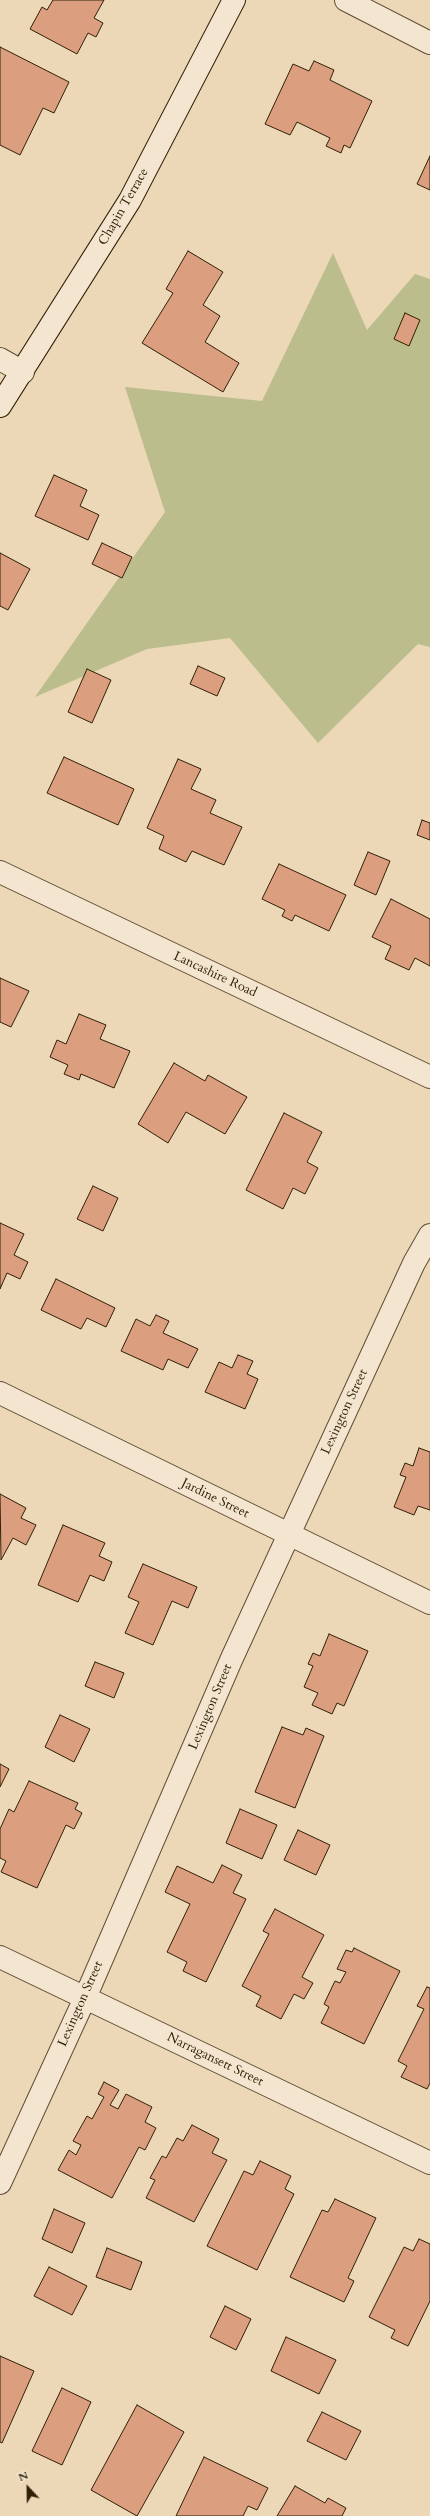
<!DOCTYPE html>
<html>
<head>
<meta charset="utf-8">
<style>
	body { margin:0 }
	#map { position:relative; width:430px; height:2516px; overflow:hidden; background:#ecd7b7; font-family:Cardo,serif }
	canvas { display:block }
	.north { position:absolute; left:8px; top:2468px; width:40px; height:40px; -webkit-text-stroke:3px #f3e5d0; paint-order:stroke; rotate:338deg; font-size:11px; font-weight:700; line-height:16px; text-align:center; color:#302007 }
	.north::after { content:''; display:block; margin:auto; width:14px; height:18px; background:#302007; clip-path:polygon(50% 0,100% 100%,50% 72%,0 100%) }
</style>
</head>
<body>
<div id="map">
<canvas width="430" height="2516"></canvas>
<div class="north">N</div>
</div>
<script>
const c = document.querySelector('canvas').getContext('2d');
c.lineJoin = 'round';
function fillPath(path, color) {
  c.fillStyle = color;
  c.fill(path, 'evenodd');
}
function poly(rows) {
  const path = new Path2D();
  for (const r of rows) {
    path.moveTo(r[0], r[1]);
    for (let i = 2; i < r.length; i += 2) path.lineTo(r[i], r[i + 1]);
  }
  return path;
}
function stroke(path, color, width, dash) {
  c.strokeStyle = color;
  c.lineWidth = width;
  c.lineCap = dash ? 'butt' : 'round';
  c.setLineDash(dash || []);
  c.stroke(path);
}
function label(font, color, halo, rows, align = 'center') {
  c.font = font + ' Cardo,serif';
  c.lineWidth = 3;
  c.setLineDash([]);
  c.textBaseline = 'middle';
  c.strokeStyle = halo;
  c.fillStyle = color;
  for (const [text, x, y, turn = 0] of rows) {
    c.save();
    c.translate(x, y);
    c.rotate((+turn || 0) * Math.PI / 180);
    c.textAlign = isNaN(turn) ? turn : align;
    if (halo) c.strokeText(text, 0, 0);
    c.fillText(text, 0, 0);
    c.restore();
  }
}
const green = poly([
	[333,253,367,330,415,274,430,279,430,647,418,644,318,743,230,638,147,649,35,697,165,512,125,387,262,401]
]);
const building = poly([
	[53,0,104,0,94,18,103,23,96,37,88,33,77,54,30,29,42,7,47,10,53,0],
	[0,47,69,82,54,113,43,108,20,155,0,145,0,47],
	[314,61,334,70,330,80,372,101,350,148,344,145,341,153,326,146,330,138,297,122,290,135,265,124,293,64,309,71,314,61],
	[430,156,430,190,417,184,430,156],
	[188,251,223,272,203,305,220,316,205,342,239,363,223,392,142,343,173,293,166,289,188,251],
	[405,313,420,320,409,346,394,339,405,313],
	[54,475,87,490,80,506,99,515,88,540,35,516,54,475],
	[102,543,132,557,122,578,92,564,102,543],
	[0,553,30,569,8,610,0,606,0,553],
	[198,666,225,678,217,696,190,684,198,666],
	[87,669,111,680,92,723,68,712,87,669],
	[64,757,134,789,118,825,47,793,64,757],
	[178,759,201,769,191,789,216,800,210,813,242,827,224,865,192,851,186,862,159,849,164,836,147,828,178,759],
	[422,820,430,823,430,840,417,835,422,820],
	[368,852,390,861,376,895,354,885,368,852],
	[279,864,346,895,329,931,295,915,292,921,282,916,285,910,262,899,279,864],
	[391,899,430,919,430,966,415,958,409,970,385,959,391,946,372,937,391,899],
	[0,978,29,991,11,1027,0,1022,0,978],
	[79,1014,106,1025,100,1039,130,1051,114,1088,81,1074,79,1080,64,1074,68,1065,50,1057,57,1040,66,1044,79,1014],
	[174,1063,205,1081,208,1075,247,1097,225,1134,186,1112,168,1143,138,1124,174,1063],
	[284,1113,322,1132,307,1162,318,1168,305,1194,293,1188,283,1209,246,1190,284,1113],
	[93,1186,118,1198,103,1231,77,1219,93,1186],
	[0,1223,24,1234,14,1255,28,1262,20,1279,7,1273,0,1289,0,1223],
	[56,1279,115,1308,106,1327,87,1318,81,1329,41,1310,56,1279],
	[156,1315,169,1321,163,1333,198,1349,188,1368,168,1359,163,1370,121,1351,136,1319,150,1326,156,1315],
	[238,1355,253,1361,247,1374,258,1379,245,1409,205,1392,219,1362,232,1368,238,1355],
	[419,1448,430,1452,430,1510,418,1506,414,1515,394,1507,406,1477,400,1475,405,1463,413,1466,419,1448],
	[0,1494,26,1508,21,1518,36,1525,26,1545,13,1538,1,1560,0,1494],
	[63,1525,105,1543,99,1556,112,1562,104,1581,90,1575,78,1602,38,1585,63,1525],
	[143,1564,197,1587,188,1608,172,1601,153,1645,125,1633,139,1602,128,1597,143,1564],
	[329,1634,368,1651,344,1706,337,1703,332,1714,312,1705,318,1693,304,1687,313,1666,308,1664,313,1653,320,1656,329,1634],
	[95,1662,124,1673,114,1698,85,1686,95,1662],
	[60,1715,90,1729,74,1762,45,1747,60,1715],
	[282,1727,303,1735,306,1728,324,1736,295,1808,255,1792,282,1727],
	[0,1764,9,1769,0,1787,0,1764],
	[29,1781,78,1803,75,1809,82,1813,74,1829,66,1825,37,1888,1,1872,6,1861,0,1858,0,1829,9,1809,14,1812,29,1781],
	[240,1809,277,1825,262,1859,226,1843,240,1809],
	[298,1830,330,1845,316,1875,284,1860,298,1830],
	[222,1865,242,1875,233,1893,246,1899,206,1982,183,1971,187,1962,167,1952,190,1904,165,1892,177,1866,213,1883,222,1865],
	[275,1909,324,1935,302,1977,313,1983,304,1999,294,1994,281,2019,256,2006,261,1996,242,1986,269,1934,263,1931,275,1909],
	[354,1948,400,1971,364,2044,321,2023,329,2007,324,2004,335,1981,340,1983,346,1972,337,1969,346,1950,352,1952,354,1948],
	[427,1987,430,1988,430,2083,427,2089,401,2077,407,2066,398,2061,424,2009,417,2006,427,1987],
	[104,2082,119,2090,110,2105,118,2109,126,2094,152,2107,145,2122,156,2128,145,2150,139,2147,112,2198,58,2170,69,2150,76,2155,81,2145,73,2141,87,2116,92,2119,104,2097,98,2094,104,2082],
	[192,2125,219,2139,212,2153,227,2160,194,2222,146,2198,155,2180,150,2178,162,2156,166,2158,177,2138,183,2141,192,2125],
	[260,2161,291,2176,285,2189,294,2194,257,2270,207,2246,244,2171,253,2175,260,2161],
	[335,2199,376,2218,348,2278,354,2281,344,2302,290,2277,322,2210,328,2212,335,2199],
	[54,2209,85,2223,72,2253,42,2239,54,2209],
	[419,2239,430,2244,430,2301,408,2346,391,2338,395,2330,369,2317,404,2247,413,2251,419,2239],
	[107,2248,142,2262,131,2290,96,2277,107,2248],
	[49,2267,87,2286,72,2315,34,2296,49,2267],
	[225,2306,251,2319,236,2350,210,2337,225,2306],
	[286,2337,336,2360,319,2394,271,2371,286,2337],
	[0,2356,34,2371,2,2443,0,2442,0,2356],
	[62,2388,91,2402,62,2465,32,2451,62,2388],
	[137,2405,184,2432,137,2516,91,2490,137,2405],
	[322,2412,361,2431,346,2460,307,2441,322,2412],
	[204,2457,268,2488,257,2510,248,2506,243,2516,176,2516,204,2457],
	[295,2486,325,2503,328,2498,346,2508,342,2516,277,2516,295,2486]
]);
const street = poly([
	[346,0,430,43],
	[0,359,23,372],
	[0,872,430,1077],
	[0,1393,430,1603],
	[0,1957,430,2163],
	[0,2183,85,1998,232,1658,414,1263,430,1235]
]);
const secondary = poly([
	[0,406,130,200,234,0]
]);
const streetNames = [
	["Chapin Terrace",124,207,-60],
	["Lancashire Road",215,975,25],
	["Lexington Street",345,1412,-65],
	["Jardine Street",215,1499,26],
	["Lexington Street",211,1707,-67],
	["Lexington Street",81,2004,-66],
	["Narragansett Street",215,2060,26]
];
fillPath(green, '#bbbd8c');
fillPath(building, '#db9e7f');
stroke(building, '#302007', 1);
stroke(street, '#5f4e33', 24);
stroke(secondary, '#302007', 24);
stroke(street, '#f3e5d0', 22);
stroke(secondary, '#f3e5d0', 22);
label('13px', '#302007', '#f3e5d0', streetNames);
</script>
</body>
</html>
